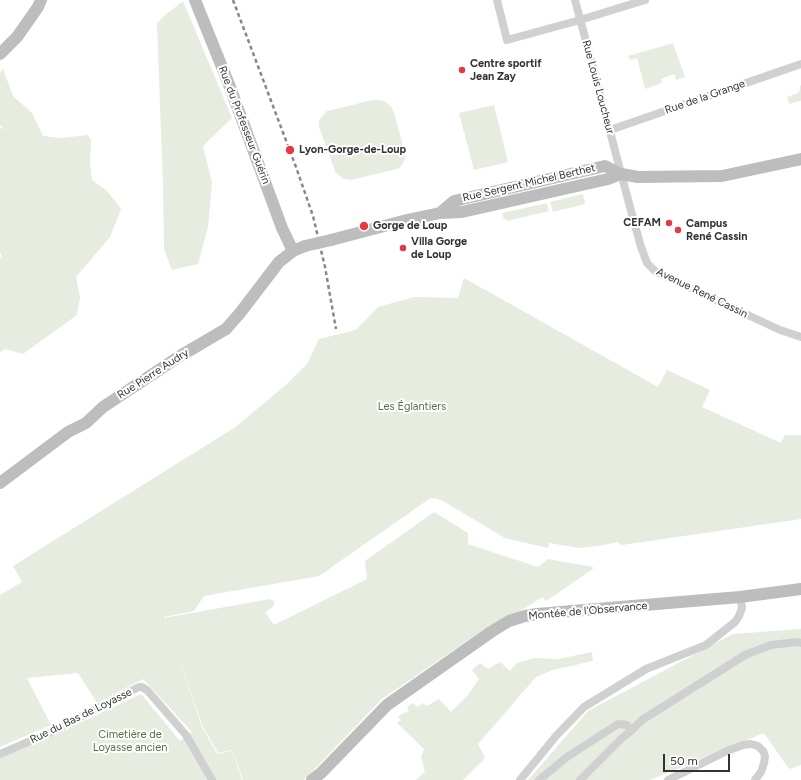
<!DOCTYPE html>
<html>
<head>
<meta charset="utf-8">
<style>
	body { margin:0 }
	#map { position:relative; width:801px; height:780px; overflow:hidden; background:#fff; font-family:Figtree,sans-serif }
	canvas { display:block }
	.scale { position:absolute; left:663px; top:754px; width:67px; height:18px; box-sizing:border-box; border:2px solid #333; border-top:0; padding-left:5px; font-size:12px; line-height:14px; white-space:nowrap; color:#333; -webkit-text-stroke:3px #fff; paint-order:stroke }
</style>
</head>
<body>
<div id="map">
<canvas width="801" height="780"></canvas>
<div class="scale">50 m</div>
</div>
<script>
const c = document.querySelector('canvas').getContext('2d');
c.lineJoin = 'round';
function fillPath(path, color) {
  c.fillStyle = color;
  c.fill(path, 'evenodd');
}
function poly(rows) {
  const path = new Path2D();
  for (const r of rows) {
    path.moveTo(r[0], r[1]);
    for (let i = 2; i < r.length; i += 2) path.lineTo(r[i], r[i + 1]);
  }
  return path;
}
function stroke(path, color, width, dash) {
  c.strokeStyle = color;
  c.lineWidth = width;
  c.lineCap = dash ? 'butt' : 'round';
  c.setLineDash(dash || []);
  c.stroke(path);
}
function label(font, color, halo, rows, align = 'center') {
  c.font = font + ' Figtree,sans-serif';
  c.lineWidth = 4;
  c.setLineDash([]);
  c.textBaseline = 'middle';
  c.strokeStyle = halo;
  c.fillStyle = color;
  for (const [text, x, y, turn = 0] of rows) {
    c.save();
    c.translate(x, y);
    c.rotate((+turn || 0) * Math.PI / 180);
    c.textAlign = isNaN(turn) ? turn : align;
    if (halo) c.strokeText(text, 0, 0);
    c.fillText(text, 0, 0);
    c.restore();
  }
}
const green = poly([
	[183,1,232,118,203,146,212,183,208,227,198,264,172,270,164,249,163,185,157,24,164,16],
	[673,43,685,77,676,80,674,74,661,79,662,83,645,89,637,58,630,60,628,56],
	[3,69,13,96,32,113,43,136,60,138,88,135,91,140,90,164,92,180,107,191,121,209,110,237,76,277,80,298,77,315,23,354,5,349,0,352,0,259,2,256,0,252,0,128,4,129,0,125,0,73],
	[801,85,801,101,800,101,789,104,787,97,798,93,800,90,800,86],
	[373,100,379,100,386,102,391,107,394,112,405,154,405,158,403,163,400,167,397,169,351,180,344,179,337,174,335,171,319,127,319,123,320,119,322,116,327,111],
	[494,105,508,162,474,170,459,113],
	[583,194,585,204,553,212,550,202],
	[547,203,549,211,507,221,506,219,504,219,502,213],
	[464,278,658,387,667,370,710,390,702,407,781,443,785,435,801,435,801,519,622,545,617,542,604,545,580,548,549,543,548,548,505,538,443,501,436,498,429,499,319,576,204,596,194,611,164,617,202,727,217,754,232,751,242,780,0,780,0,758,50,737,141,694,180,741,192,732,143,679,97,703,78,673,27,678,51,725,0,747,0,595,22,582,13,566,234,428,287,384,307,364,319,339,356,330,378,307,414,297,458,298],
	[434,512,468,533,468,544,538,567,548,559,593,567,593,569,546,601,543,597,539,599,522,610,486,628,382,699,304,780,243,780,232,750,218,753,203,727,164,618,270,599,274,601,274,605,273,607,265,612,274,625,367,579,365,561],
	[801,629,801,765,789,769,764,733,650,780,528,780,588,711,733,634],
	[592,652,593,661,553,670,536,677,478,744,485,758,463,780,416,780,425,772,421,757,424,749,397,723,401,720,398,717,405,712,406,713,409,711,407,707,413,703,417,707,423,703,427,706,439,699,451,712,468,695,479,679,472,670,480,663,488,669,500,662,510,671,517,663,534,658,558,659]
]);
const street = poly([
	[497,0,507,40,580,20,645,0],
	[575,0,630,207,641,247,647,263,656,272,780,330,801,337],
	[610,130,801,64],
	[0,754,51,732,131,691,139,687,142,687,147,690,186,735,212,780],
	[520,780,556,736,584,707,646,669,706,645,735,622,739,616,742,608,740,597],
	[539,780,567,757,618,724,627,725,631,731],
	[580,780,621,739,631,731,642,720,745,655,771,645,797,642,801,643],
	[668,780,727,751,743,745,751,744,758,746,763,751,765,756,764,763,761,772,755,780]
]);
const secondary = poly([
	[195,0,230,87,282,228,293,251],
	[0,54,17,37,38,7,41,0],
	[440,213,454,201,605,166,621,174,638,177,722,176,801,159],
	[331,240,407,220,440,213,462,212,608,179,621,174],
	[0,483,68,432,86,423,103,407,180,356,226,329,240,313,279,262,293,251,305,246],
	[312,780,321,773,387,705,491,632,509,621,525,616,537,614,740,597,801,589]
]);
const rail = poly([
	[233,0,296,167,313,216,325,267,336,329]
]);
const secondaryBridge = poly([
	[305,246,331,240]
]);
const markers = [
	[462,70,4,"#e63946"],
	[290,150,5,"#e63946"],
	[669,223,4,"#e63946"],
	[364,226,5,"#e63946"],
	[678,230,4,"#e63946"],
	[403,248,4,"#e63946"]
];
const poiNames = [
	["Centre sportif",470,64],
	["Jean Zay",470,77],
	["Lyon-Gorge-de-Loup",299,150],
	["CEFAM",661,223,"right"],
	["Campus",686,224],
	["René Cassin",686,237],
	["Gorge de Loup",373,226],
	["Villa Gorge",411,242],
	["de Loup",411,255]
];
const streetNames = [
	["Rue Louis Loucheur",598,87,75],
	["Rue de la Grange",705,97,-19],
	["Rue du Professeur Guérin",244,125,69],
	["Rue Sergent Michel Berthet",529,183,-13],
	["Avenue René Cassin",702,293,26],
	["Rue Pierre Audry",153,374,-33],
	["Montée de l'Observance",588,611,-5],
	["Rue du Bas de Loyasse",81,716,-26]
];
const parkNames = [
	["Les Églantiers",412,407],
	["Cimetière de",130,735],
	["Loyasse ancien",130,748]
];
fillPath(green, '#e6ecdf');
stroke(street, '#d0d0d0', 8);
stroke(secondary, '#bdbdbd', 12);
stroke(rail, '#888', 2.5, [4, 3]);
stroke(secondaryBridge, '#bdbdbd', 12);
for (const [x, y, r, color] of markers) {
  const dot = new Path2D();
  dot.arc(x, y, r, 0, 2 * Math.PI);
  c.fillStyle = color;
  c.fill(dot);
  stroke(dot, '#fff', 1.5);
}
label('bold 11px', '#333', '#fff', poiNames, 'left');
label('11px', '#333', '#fff', streetNames);
label('11px', '#56703f', '#fff', parkNames);
</script>
</body>
</html>
